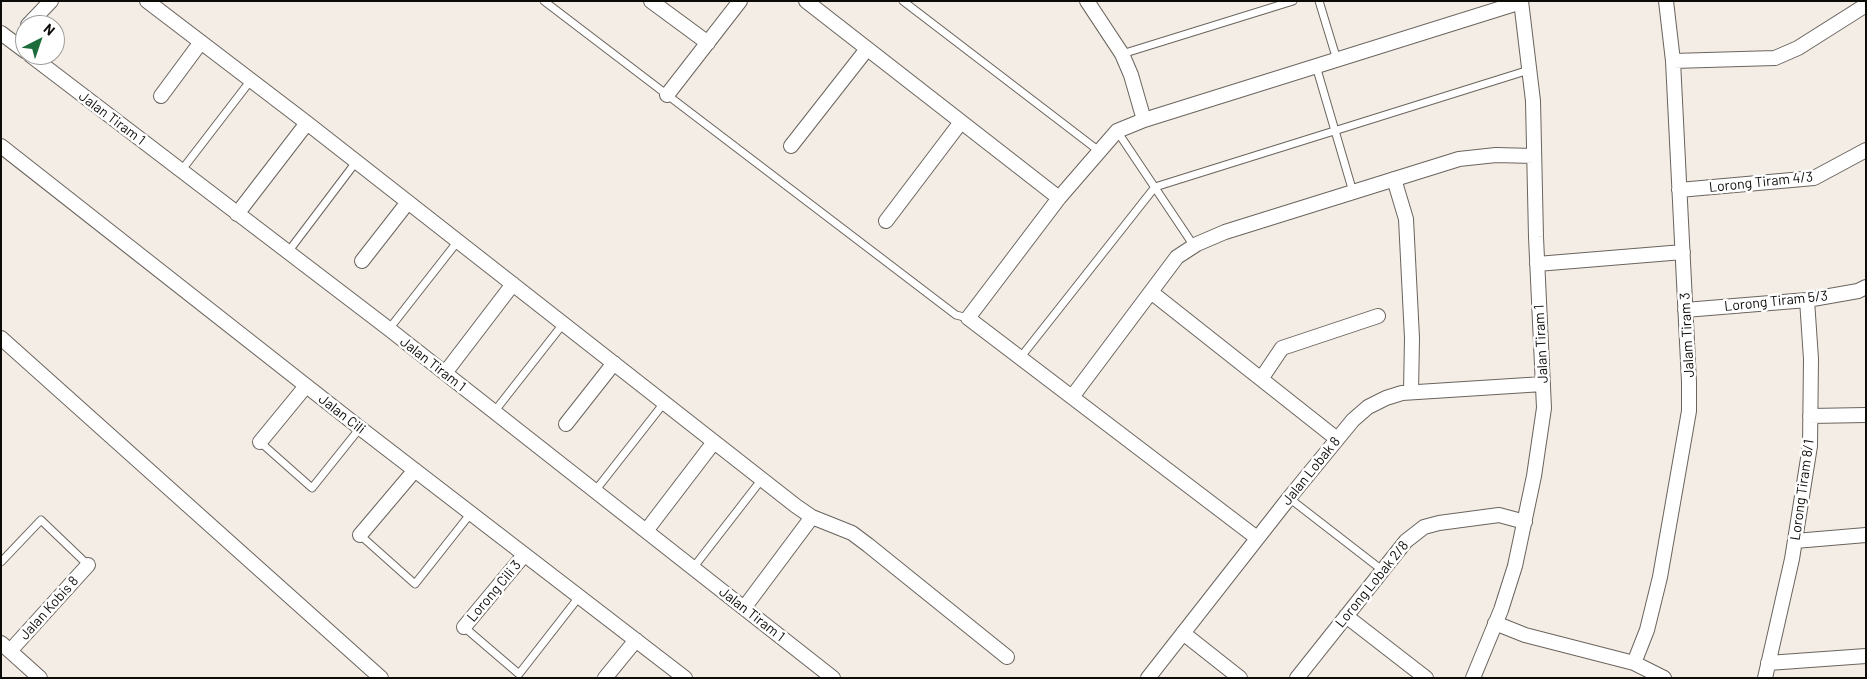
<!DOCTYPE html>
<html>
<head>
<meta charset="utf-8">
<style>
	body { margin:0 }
	#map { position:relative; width:1867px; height:679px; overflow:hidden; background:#f4ede5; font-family:Barlow,sans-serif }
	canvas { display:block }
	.frame { position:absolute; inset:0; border:2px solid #0d0b08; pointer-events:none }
	.north { position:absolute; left:15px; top:15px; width:50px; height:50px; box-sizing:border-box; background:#fff; border:1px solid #9e9d9c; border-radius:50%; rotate:41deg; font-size:14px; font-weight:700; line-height:20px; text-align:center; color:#0d0b08 }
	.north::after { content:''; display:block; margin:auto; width:18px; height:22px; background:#1c6c3c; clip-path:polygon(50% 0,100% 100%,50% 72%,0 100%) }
</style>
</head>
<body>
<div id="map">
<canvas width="1867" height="679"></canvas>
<div class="frame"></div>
<div class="north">N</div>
</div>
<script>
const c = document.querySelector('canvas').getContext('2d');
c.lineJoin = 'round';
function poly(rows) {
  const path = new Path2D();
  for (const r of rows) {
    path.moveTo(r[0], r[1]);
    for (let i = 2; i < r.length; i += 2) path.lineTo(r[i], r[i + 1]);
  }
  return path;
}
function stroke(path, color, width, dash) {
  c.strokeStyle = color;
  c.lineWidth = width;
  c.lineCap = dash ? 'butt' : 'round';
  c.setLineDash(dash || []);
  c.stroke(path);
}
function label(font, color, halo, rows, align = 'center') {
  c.font = font + ' Barlow,sans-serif';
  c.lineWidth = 5;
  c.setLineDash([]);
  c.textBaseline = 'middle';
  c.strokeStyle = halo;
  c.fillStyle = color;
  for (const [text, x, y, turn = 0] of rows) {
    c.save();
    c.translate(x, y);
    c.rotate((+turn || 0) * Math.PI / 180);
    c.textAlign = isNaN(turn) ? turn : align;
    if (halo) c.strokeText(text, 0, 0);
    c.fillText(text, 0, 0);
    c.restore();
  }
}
const service = poly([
	[544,1,956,315,968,318],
	[903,1,1099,151],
	[1319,1,1337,60],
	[1122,54,1293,1],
	[1316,66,1353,192],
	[1117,131,1194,246],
	[181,171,251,80],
	[288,252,356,162],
	[389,329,458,241],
	[1020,358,1155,187,1529,70],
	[494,412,563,324],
	[260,442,312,488,360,428],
	[595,491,664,403],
	[1289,498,1382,570],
	[360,535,415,584,471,513],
	[1,562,41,520,88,565],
	[693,568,762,479],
	[464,627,519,674,579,597]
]);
const minor = poly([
	[147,1,307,123,796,506,812,517,852,533,868,545,1007,657],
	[651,1,708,43],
	[806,1,1059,198],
	[1087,1,1122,54,1131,75,1144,120],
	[28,25,51,1],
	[1,33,25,51],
	[30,55,389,329,833,678],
	[1673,61,1775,58,1798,48,1866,5],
	[667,95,740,1],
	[161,96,201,42],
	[1,146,360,428,685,678],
	[791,146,867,49],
	[1394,179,1406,219,1412,338,1411,392],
	[1679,190,1814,178,1866,150],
	[237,214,307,123],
	[886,221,961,122],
	[362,261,408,202],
	[1537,264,1683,252],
	[1151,292,1337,439],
	[1685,310,1807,300,1858,291,1866,287],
	[1,338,381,678],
	[445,373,513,284],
	[1261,379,1282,348,1378,316],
	[1072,397,1177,257,1197,244,1225,232,1459,159,1496,155,1534,156],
	[1810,416,1866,415],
	[566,424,614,363],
	[260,442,306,386],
	[646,531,714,442],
	[360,535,415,470],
	[1257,538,968,318,1059,198,1117,131,1144,120,1521,2],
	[1795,541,1866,535],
	[744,608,812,517],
	[1346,616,1426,678],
	[1495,623,1525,635,1634,663,1664,678],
	[464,627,524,555],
	[1183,633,1240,678],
	[1,643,40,678],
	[10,651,88,565],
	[1634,663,1647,630,1660,577,1689,411,1689,382,1673,61,1666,1],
	[1768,663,1866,656],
	[605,678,636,640],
	[1148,678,1289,498,1353,420,1368,407,1386,398,1402,393,1543,384],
	[1297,678,1406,541,1424,527,1439,523,1499,515,1525,522],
	[1473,678,1501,610,1515,566,1534,476,1544,408,1536,237,1533,101,1521,1],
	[1765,678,1792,559,1810,446,1811,359,1807,300]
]);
const streetNames = [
	["Jalan Tiram 1",112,118,37],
	["Lorong Tiram 4/3",1761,182,-6],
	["Lorong Tiram 5/3",1776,301,-6],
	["Jalam Tiram 3",1687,335,-93],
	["Jalan Tiram 1",1541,344,-93],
	["Jalan Tiram 1",433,364,38],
	["Jalan Cili",342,414,38],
	["Jalan Lobak 8",1311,471,-51],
	["Lorong Tiram 8/1",1802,490,-82],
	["Lorong Lobak 2/8",1372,584,-51],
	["Lorong Cili 3",494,591,-50],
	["Jalan Kobis 8",49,608,-48],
	["Jalan Tiram 1",752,614,38]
];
stroke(service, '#6a645e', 9);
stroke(minor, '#6a645e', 16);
stroke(service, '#fff', 7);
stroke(minor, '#fff', 14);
label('14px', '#0d0b08', '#fff', streetNames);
</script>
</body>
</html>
